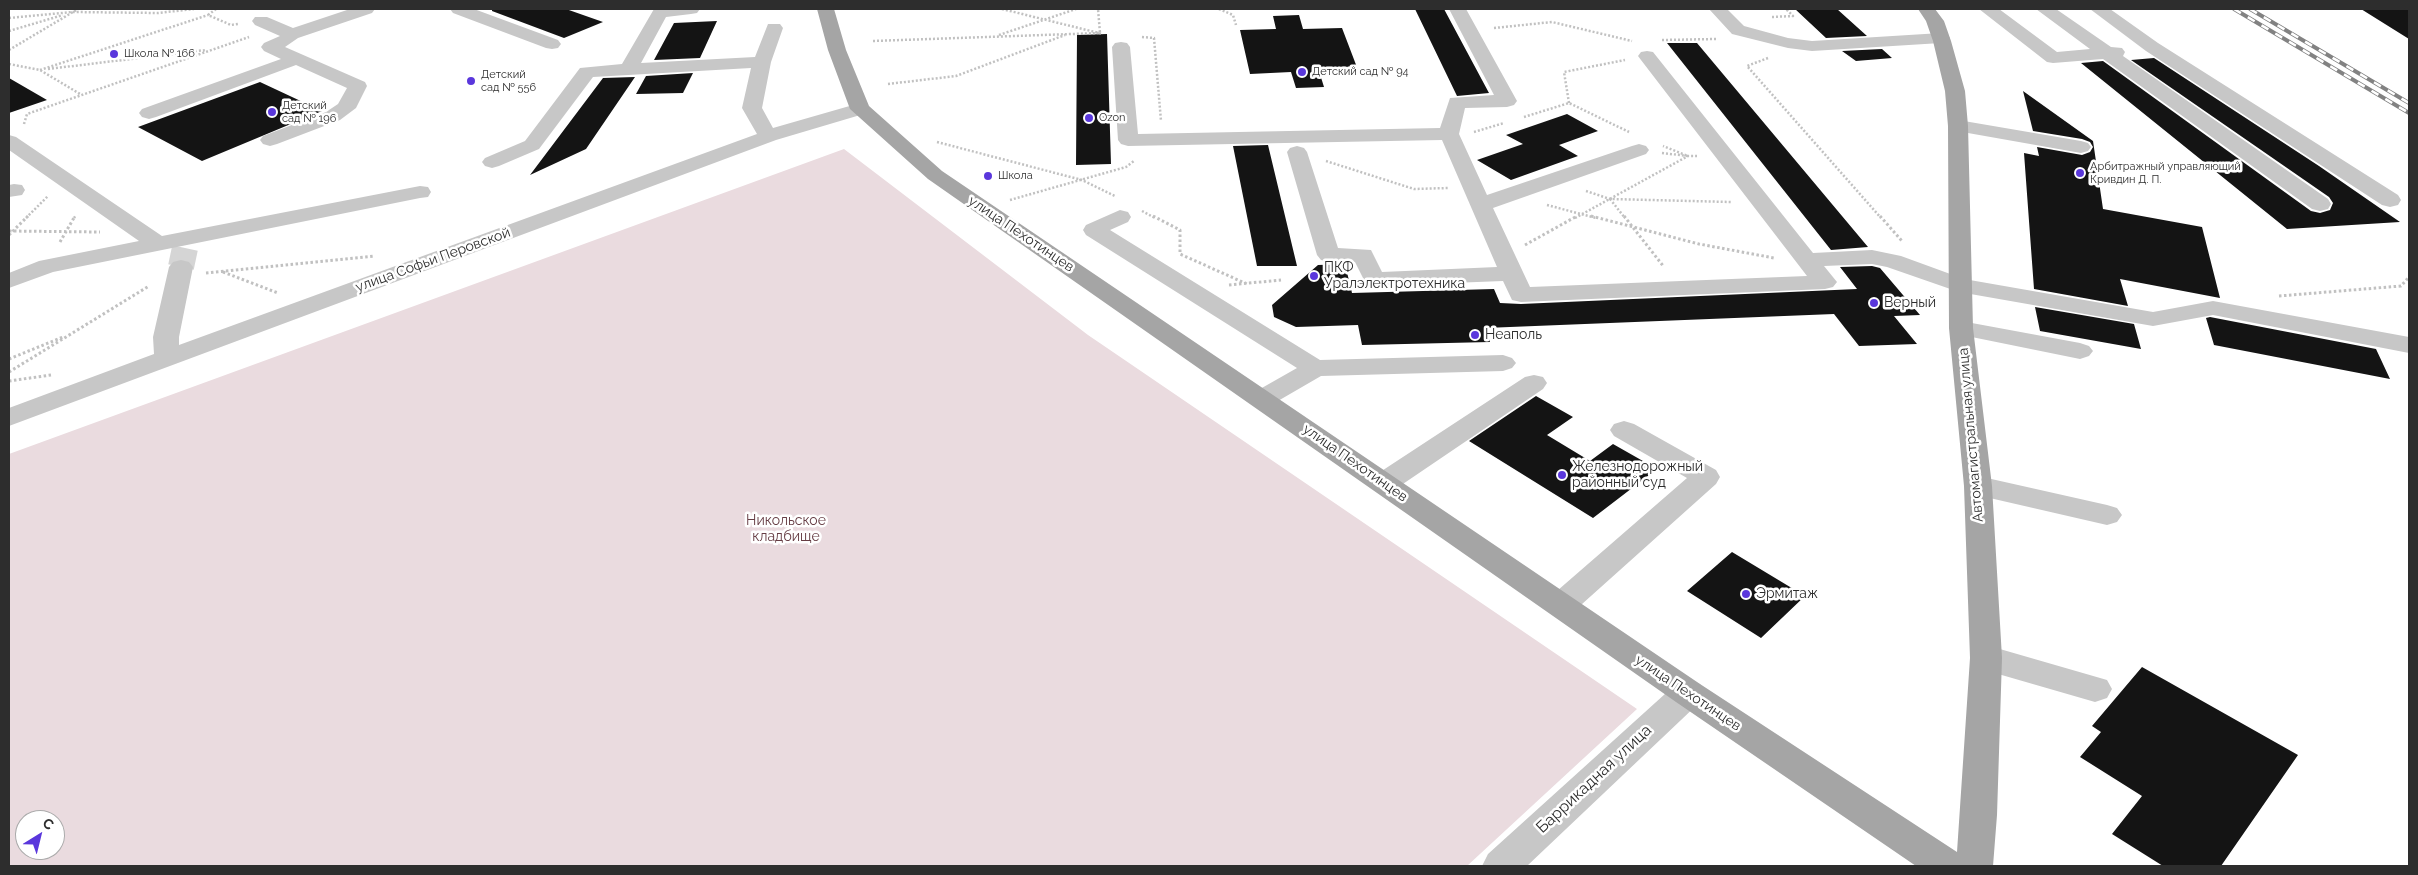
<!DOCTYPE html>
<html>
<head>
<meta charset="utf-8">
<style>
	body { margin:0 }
	#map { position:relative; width:2418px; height:875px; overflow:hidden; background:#fff; font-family:Raleway,sans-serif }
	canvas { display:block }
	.frame { position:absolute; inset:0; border:10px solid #2d2d2d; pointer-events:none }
	.north { position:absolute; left:15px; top:810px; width:50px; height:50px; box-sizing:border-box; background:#fff; border:1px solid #ababab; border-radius:50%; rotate:36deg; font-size:14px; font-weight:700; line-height:20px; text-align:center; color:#2d2d2d }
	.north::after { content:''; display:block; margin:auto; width:18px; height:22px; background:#5a37dc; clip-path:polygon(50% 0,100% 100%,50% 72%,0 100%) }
</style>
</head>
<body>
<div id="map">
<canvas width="2418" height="875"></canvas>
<div class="frame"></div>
<div class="north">С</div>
</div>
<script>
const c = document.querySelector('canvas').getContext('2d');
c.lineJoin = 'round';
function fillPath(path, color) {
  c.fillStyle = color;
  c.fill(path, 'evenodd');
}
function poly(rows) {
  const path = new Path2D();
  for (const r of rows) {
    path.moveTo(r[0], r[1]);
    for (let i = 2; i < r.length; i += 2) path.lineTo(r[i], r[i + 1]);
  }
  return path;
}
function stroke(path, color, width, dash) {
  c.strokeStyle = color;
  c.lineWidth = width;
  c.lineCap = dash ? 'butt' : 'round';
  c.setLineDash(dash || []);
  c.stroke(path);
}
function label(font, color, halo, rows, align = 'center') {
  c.font = font + ' Raleway,sans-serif';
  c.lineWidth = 5;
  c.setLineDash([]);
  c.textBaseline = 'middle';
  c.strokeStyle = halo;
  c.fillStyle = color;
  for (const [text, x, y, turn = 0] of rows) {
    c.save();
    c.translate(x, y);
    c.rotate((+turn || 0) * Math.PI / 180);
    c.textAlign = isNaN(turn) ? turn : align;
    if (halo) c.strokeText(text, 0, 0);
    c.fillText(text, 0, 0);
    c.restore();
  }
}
const green = poly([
	[844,149,1088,335,1637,709,1467,866,9,866,9,454],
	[25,820,55,820,55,850,25,850]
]);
const building = poly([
	[492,9,566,9,603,22,564,38,492,11],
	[1415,9,1444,9,1489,93,1457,96],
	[1795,9,1837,9,1867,36,1826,38],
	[2361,9,2409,9,2409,39],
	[1299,15,1303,29,1342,28,1358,70,1319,71,1324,87,1296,88,1291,72,1250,74,1240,30,1276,29,1273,16],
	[717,21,700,58,654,60,674,23],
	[1107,34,1111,164,1076,165,1077,35],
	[1667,43,1697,43,1868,247,1831,250],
	[1882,49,1892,58,1856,61,1842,51],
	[2154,58,2319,166,2400,222,2287,229,2081,63,2103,61,2311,211,2320,213,2330,210,2333,203,2329,197,2131,60],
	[693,73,683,93,636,94,646,76],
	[635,77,586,149,530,175,603,78],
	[9,78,47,100,9,113],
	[260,82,322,111,202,161,138,127],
	[2023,91,2093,141,2103,209,2202,227,2220,298,2120,279,2128,306,2034,289,2024,153,2039,156,2037,147,2082,155,2090,152,2093,147,2090,142,2082,139,2033,131],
	[1567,114,1598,131,1559,145,1578,156,1511,180,1477,160,1523,144,1506,135],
	[1268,145,1297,266,1257,266,1233,146],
	[1345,264,1352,293,1494,289,1500,303,1521,304,1857,289,1840,267,1872,266,1880,268,1920,315,1894,316,1917,344,1859,346,1834,314,1485,328,1490,342,1362,345,1358,325,1296,327,1274,317,1272,305,1318,265],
	[2035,307,2134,324,2141,349,2040,331],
	[2210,317,2376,349,2390,379,2214,345,2206,318],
	[1536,396,1573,417,1547,435,1590,461,1613,444,1657,469,1593,518,1469,441],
	[1732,552,1805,596,1761,638,1687,591],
	[2142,667,2298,755,2221,866,2163,866,2112,834,2142,796,2080,757,2101,732,2092,726]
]);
const minorTunnel = poly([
	[181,267,185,248]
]);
const pathFar1 = poly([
	[216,9,208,15,231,25,238,24],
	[1002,9,1103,34],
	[1219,9,1233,15,1236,25],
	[1772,17,1793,16,1786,9],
	[9,18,72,12,158,13,194,9],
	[1494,28,1552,22,1632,41],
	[9,31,63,15],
	[999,35,1076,9],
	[1142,37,1154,38,1161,121],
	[1662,40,1716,39],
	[873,41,1100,33,1098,9],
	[9,50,78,9],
	[1768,58,1747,66,1881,218],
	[9,64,40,70,80,94],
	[48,69,206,50],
	[40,70,208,15],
	[888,84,956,76,1065,35],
	[1569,103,1564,72,1625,60],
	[1524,117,1569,103,1629,132],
	[24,124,27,114,249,37],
	[1474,132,1504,123],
	[937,142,1082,180,1115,196],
	[1662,153,1688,156,1663,146],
	[1326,161,1414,189,1448,188],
	[1586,191,1610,199,1731,202],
	[1610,199,1625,218],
	[1010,200,1126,167,1134,161],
	[1547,205,1596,218],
	[1142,211,1155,218],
	[26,218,48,196],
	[74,218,76,215],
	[1575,218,1688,156,1697,156]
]);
const path = poly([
	[1153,216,1180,230,1180,254,1247,284],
	[1591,216,1699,244,1774,258],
	[1624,216,1664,267],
	[1880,216,1902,241],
	[9,231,100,232],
	[9,235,28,216],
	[60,242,75,216],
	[1525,245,1577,216],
	[223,272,278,293],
	[206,273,374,256],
	[1229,285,1281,280],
	[2279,296,2401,286,2409,277],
	[9,359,63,337],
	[9,372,149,286],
	[9,381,51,375]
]);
const minor = poly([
	[350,9,375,9,372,13,298,38,285,47,365,82,367,86,356,108,340,120,277,144,270,146,263,144,260,140,263,136,326,112,338,104,347,88,296,65,156,117,149,119,142,117,139,113,142,109,281,59,264,51,261,47,264,43,280,36,255,25,252,21,255,17,267,17,293,28,350,9],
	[450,9,474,9,558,40,561,44,558,48,552,49,546,48,453,13,450,9],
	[654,9,700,9,697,13,691,14,666,17,641,63,755,57,768,24,780,24,783,28,771,62,762,108,773,128,860,103,867,105,870,109,867,113,776,140,9,426,9,408,154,354,153,337,169,267,173,262,181,260,189,262,193,267,179,337,179,345,757,134,742,108,751,68,593,77,539,149,499,166,492,168,485,166,482,162,485,158,525,141,580,68,622,64,654,9],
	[1449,9,1466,9,1517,101,1514,105,1507,107,1465,108,1459,134,1487,195,1632,146,1639,144,1646,146,1649,150,1646,154,1493,208,1530,287,1807,276,1641,60,1638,56,1641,52,1647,51,1653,52,1813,253,1872,250,1901,256,1964,279,2153,312,2213,301,2409,337,2409,353,2213,315,2153,326,1959,292,1887,267,1872,264,1824,266,1837,282,1833,287,1825,289,1521,302,1512,300,1503,281,1374,286,1366,284,1355,262,1329,262,1321,260,1317,255,1287,152,1290,148,1297,146,1304,148,1307,152,1338,248,1371,250,1382,272,1497,267,1442,140,1128,146,1121,144,1118,140,1112,47,1115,43,1121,42,1127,43,1130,47,1138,134,1440,128,1450,98,1494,95,1449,9],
	[1709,9,1727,9,1744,26,1788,38,1812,41,1941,33,1947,34,1950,38,1947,42,1941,43,1812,51,1788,48,1732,34,1709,9],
	[1979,9,1999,9,2057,52,2090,49,2036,9,2056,9,2111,47,2122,48,2125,52,2123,56,2328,199,2331,204,2328,209,2320,211,2312,209,2103,59,2053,63,2047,62,1979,9],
	[2090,9,2110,9,2158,43,2398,195,2401,200,2398,205,2390,207,2382,205,2146,51,2090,9],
	[1958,120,2081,141,2088,143,2091,147,2088,151,2081,153,1951,130,1948,126,1951,122,1958,120],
	[9,135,16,137,162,236,420,186,428,187,431,192,428,197,420,198,53,272,9,288,9,273,39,261,139,241,9,150,9,135],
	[14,184,22,185,25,190,22,195,9,197,9,185,14,184],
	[1120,210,1128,212,1131,217,1128,222,1110,230,1320,360,1503,355,1512,358,1516,363,1512,368,1503,371,1321,376,1271,405,1262,407,1253,405,1249,399,1253,393,1297,368,1086,235,1083,230,1086,225,1120,210],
	[1961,321,2080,343,2089,346,2093,351,2089,356,2080,359,1952,333,1949,328,1952,323,1961,321],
	[1534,375,1543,377,1547,383,1543,389,1394,490,1384,493,1374,490,1370,483,1374,476,1525,377,1534,375],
	[1624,421,1634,424,1716,470,1720,477,1716,484,1572,613,1561,617,1550,613,1545,605,1550,597,1687,478,1614,436,1610,430,1614,424,1624,421],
	[1978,476,2107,505,2117,508,2122,515,2117,522,2107,525,1968,493,1964,486,1968,479,1978,476],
	[1986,645,2107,680,2112,689,2107,698,2095,702,1974,667,1970,658,1974,649,1986,645],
	[1688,680,1700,684,1705,693,1700,702,1527,866,1482,866,1488,854,1676,684,1688,680]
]);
const major = poly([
	[817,9,834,9,846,50,869,106,942,171,1700,684,1957,852,1970,658,1964,486,1949,328,1948,126,1945,91,1933,41,1926,21,1918,9,1935,9,1944,21,1951,41,1965,91,1968,126,1973,328,1992,486,2002,658,1997,815,1993,866,1916,866,1676,702,928,179,850,109,828,50,817,9]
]);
const rail = poly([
	[2234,9,2409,113],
	[2250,9,2409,103]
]);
const markers = [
	[114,54,5,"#5a37dc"],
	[1302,72,5,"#5a37dc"],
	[471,81,5,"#5a37dc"],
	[272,112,5,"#5a37dc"],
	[1089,118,5,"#5a37dc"],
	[2080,173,5,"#5a37dc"],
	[988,176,5,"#5a37dc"],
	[1314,276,5,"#5a37dc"],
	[1874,303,5,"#5a37dc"],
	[1475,335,5,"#5a37dc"],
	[1562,475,5,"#5a37dc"],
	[1746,594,5,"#5a37dc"]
];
const farPoinames = [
	["Школа № 166",124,54],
	["Детский сад № 94",1312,72],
	["Детский",481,75],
	["сад № 556",481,88],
	["Детский",282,106],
	["сад № 196",282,119],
	["Ozon",1099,118],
	["Арбитражный управляющий",2090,167],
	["Кривдин Д. П.",2090,180],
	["Школа",998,176]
];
const streetNames = [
	["улица Пехотинцев",1021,234,34],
	["улица Софьи Перовской",433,260,-20],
	["Автомагистральная улица",1971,435,-95],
	["улица Пехотинцев",1355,463,35],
	["улица Пехотинцев",1688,693,34]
];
const poiNames = [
	["ПКФ",1324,268],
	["Уралэлектротехника",1324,284],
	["Верный",1884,303],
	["Неаполь",1485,335],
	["Железнодорожный",1572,467],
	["районный суд",1572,483],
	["Эрмитаж",1756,594]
];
const parkNames = [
	["Никольское",786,521],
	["кладбище",786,537]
];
const nearStreetnames = [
	["Баррикадная улица",1594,779,-43]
];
fillPath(green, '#eadbdf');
fillPath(building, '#141414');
stroke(minorTunnel, '#d5d5d5', 26, [26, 12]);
stroke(pathFar1, '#c1c1c1', 2.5, [2, 2]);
stroke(path, '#c1c1c1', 3, [2.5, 2.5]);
fillPath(minor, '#c7c7c7');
fillPath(major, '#a5a5a5');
stroke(rail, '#828282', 4);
stroke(rail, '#fff', 2.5, [8]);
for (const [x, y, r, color] of markers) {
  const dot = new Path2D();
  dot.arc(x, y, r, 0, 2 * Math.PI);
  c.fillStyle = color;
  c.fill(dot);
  stroke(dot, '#fff', 2);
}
label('11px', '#2d2d2d', '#fff', farPoinames, 'left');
label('14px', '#2d2d2d', '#fff', streetNames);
label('14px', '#2d2d2d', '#fff', poiNames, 'left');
label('14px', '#663d44', '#fff', parkNames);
label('16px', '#2d2d2d', '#fff', nearStreetnames);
</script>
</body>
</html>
